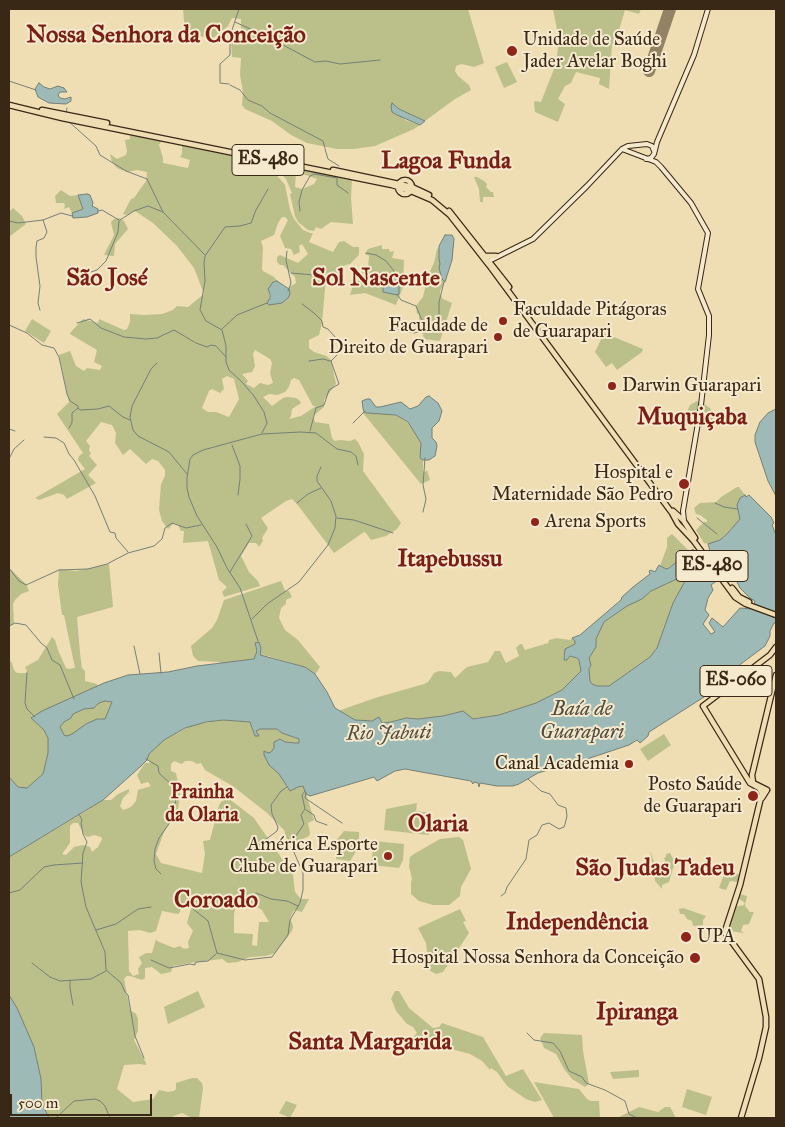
<!DOCTYPE html>
<html>
<head>
<meta charset="utf-8">
<style>
	body { margin:0 }
	#map { position:relative; width:785px; height:1127px; overflow:hidden; background:#efddb3; font-family:"IM FELL Great Primer",serif }
	canvas { display:block }
	.frame { position:absolute; inset:0; border:10px solid #392816; pointer-events:none }
	.scale { position:absolute; left:10px; top:1094px; width:142px; height:22px; box-sizing:border-box; border:2px solid #392816; border-top:0; padding-left:6px; font-size:15px; line-height:18px; white-space:nowrap; color:#392816; -webkit-text-stroke:4px #f5e9ce; paint-order:stroke }
</style>
</head>
<body>
<div id="map">
<canvas width="785" height="1127"></canvas>
<div class="frame"></div>
<div class="scale">500 m</div>
</div>
<script>
const c = document.querySelector('canvas').getContext('2d');
c.lineJoin = 'round';
function fillPath(path, color) {
  c.fillStyle = color;
  c.fill(path, 'evenodd');
}
function poly(rows) {
  const path = new Path2D();
  for (const r of rows) {
    if (r.length === 3) {
      path.moveTo(r[0] + r[2], r[1]);
      path.arc(r[0], r[1], r[2], 0, 2 * Math.PI);
      continue;
    }
    path.moveTo(r[0], r[1]);
    for (let i = 2; i < r.length; i += 2) path.lineTo(r[i], r[i + 1]);
  }
  return path;
}
function stroke(path, color, width, dash) {
  c.strokeStyle = color;
  c.lineWidth = width;
  c.lineCap = dash ? 'butt' : 'round';
  c.setLineDash(dash || []);
  c.stroke(path);
}
function label(font, color, halo, rows, align = 'center') {
  c.font = font + ' "IM FELL Great Primer",serif';
  c.lineWidth = 4;
  c.setLineDash([]);
  c.textBaseline = 'middle';
  c.strokeStyle = halo;
  c.fillStyle = color;
  for (const [text, x, y, turn = 0] of rows) {
    c.save();
    c.translate(x, y);
    c.rotate((+turn || 0) * Math.PI / 180);
    c.textAlign = isNaN(turn) ? turn : align;
    if (halo) c.strokeText(text, 0, 0);
    c.fillText(text, 0, 0);
    c.restore();
  }
}
const green = poly([
	[183,9,468,9,484,63,474,67,461,64,456,66,455,71,458,76,469,85,471,90,455,99,425,121,399,109,393,103,405,120,420,125,414,129,375,146,354,149,337,149,307,143,291,135,272,121,245,109,242,105,243,92,240,75,241,58,232,57,231,40,232,31,241,32,241,19,232,18,228,26,212,39,185,32],
	[553,9,641,9,639,14,625,10,615,44,612,44,609,89,599,84,600,78,576,72,571,83,565,86,558,99,565,104,558,122,535,112,534,103,535,101,541,102,556,64,559,40],
	[507,62,517,82,504,88,495,67],
	[130,133,162,140,159,145,163,158,163,163,188,168,190,160,180,157,182,154,182,143,233,153,245,172,252,175,266,173,277,176,280,179,285,185,290,210,294,219,303,230,310,233,313,233,309,242,333,252,339,242,344,241,353,247,359,247,359,255,350,264,345,265,336,276,329,276,326,278,322,323,319,335,309,340,309,348,314,352,326,356,331,360,336,384,324,400,324,407,313,416,315,422,329,424,332,438,335,441,340,440,350,441,355,439,358,442,364,454,363,471,401,523,397,529,386,536,371,540,366,533,364,532,334,553,297,504,292,499,286,501,261,518,268,528,262,538,263,541,259,547,256,543,249,543,241,556,249,572,258,581,260,586,224,597,222,592,227,587,219,580,208,541,183,543,184,531,181,531,178,525,174,523,168,529,162,521,159,510,161,484,165,476,165,470,158,461,152,459,146,464,130,449,123,455,115,443,116,433,112,425,101,422,86,441,90,446,89,450,91,453,89,456,97,465,88,475,96,483,67,499,64,495,58,493,39,500,35,498,85,469,78,460,79,456,83,453,57,414,69,402,59,355,70,351,76,366,84,371,87,368,100,370,102,366,94,362,97,350,70,334,71,332,83,319,98,323,99,319,124,330,127,329,130,322,130,314,144,315,162,314,173,310,177,306,188,307,204,294,194,268,177,246,153,223,135,211,126,215,123,214,131,199,134,198,146,181,147,172,137,170,127,172,117,168,112,162,110,154,117,159,126,155,127,151,125,140,130,139],
	[282,217,285,217,288,220,280,236,285,248,291,249,294,255,300,252,299,246,302,244,308,254,298,263,280,255,277,257,277,262,280,265,283,265,295,277,296,283,288,288,282,303,270,305,269,292,275,281,277,281,274,277,263,271,262,269,263,247,261,241,274,235,278,223],
	[255,350,270,359,272,363,270,373,273,383,268,385,260,383,254,388,246,384,248,381,242,374,252,372,255,366,253,354],
	[227,376,234,379,239,399,229,417,216,412,208,412,202,408,209,391,212,389,220,393,224,389,222,379],
	[294,378,299,380,313,406,316,406,301,416,289,419,291,416,292,409,301,403,300,401,296,398,288,397,283,398,272,406,263,397,269,394,277,395,285,392,289,387,291,380],
	[241,160,296,172,295,187,302,189,314,184,317,179,303,174,303,168,352,178,351,198,353,224,331,222,321,229,316,227,314,231,308,230,298,222,295,216,290,194,292,193,286,179,280,173,268,170,249,171],
	[474,177,477,177,484,181,487,184,486,187,491,192,493,192,494,197,483,197,483,202,480,202,479,189],
	[61,190,70,196,78,195,83,209,72,213,69,207,64,209,65,205,64,203,56,203,55,196],
	[13,208,22,216,26,224,9,237,9,212],
	[119,218,124,221,128,229,115,244,114,256,104,255,114,235,111,222,114,219],
	[382,245,382,249,389,249,390,252,394,251,392,258,404,260,403,287,396,305,365,293,350,295,354,282,357,283,364,269,368,268,369,256,365,254,368,249],
	[439,248,439,259,441,264,439,268,442,279,445,282,440,291,440,295,443,299,452,303,440,341,424,339,419,318,419,314,417,314,416,306,423,297,428,275,434,263,437,249],
	[32,319,51,331,44,343,25,331],
	[604,333,643,349,642,352,617,370,612,363,606,367,595,352],
	[697,401,699,403,695,425,694,426,688,421,687,412,690,405],
	[704,404,710,408,714,416,712,421,701,427,699,426],
	[364,412,396,415,411,425,419,438,421,445,420,458,423,460,423,471,425,472,427,470,430,480,421,484,363,413],
	[737,487,739,487,745,495,740,498,737,505,741,519,727,534,720,540,708,544,704,543,696,530,704,522,707,522,707,520,700,515,696,514,694,508,700,503,716,502,721,497],
	[672,534,689,551,679,561,666,569,661,566,661,563,667,547,667,538],
	[109,564,113,607,77,617,80,653,82,668,85,671,85,681,97,684,98,686,31,718,44,730,47,734,49,741,48,753,43,774,27,788,19,787,14,784,9,777,9,659,12,663,14,670,17,673,28,673,25,667,38,660,52,637,55,640,58,650,66,668,68,669,75,668,64,615,62,615,58,585,59,569,76,571],
	[9,568,26,584,29,591,21,594,15,600,13,604,14,624,9,627],
	[681,577,684,579,684,583,673,604,657,648,650,657,609,686,597,686,592,684,590,681,589,669,591,665,589,658,596,647,596,639,604,622,627,606,642,599,651,591],
	[281,581,285,591,289,591,292,597,286,600,286,604,281,608,279,618,285,630,298,640,320,667,315,675,305,667,268,656,259,655,261,646,259,642,255,646,257,651,254,659,220,664,220,662,198,661,193,656,191,646,212,628,217,620,224,600],
	[556,638,570,640,572,638,575,641,575,645,565,650,564,658,569,658,570,656,577,658,579,660,581,671,562,690,536,703,499,715,472,719,463,711,443,716,418,719,406,718,391,722,382,723,374,720,365,722,355,720,338,711,375,698,424,684,428,682,434,673,439,671,451,672,455,678,467,667,488,662,495,651,500,651,506,663,519,656,516,648,520,644,522,644,525,650,548,643,549,640],
	[105,701,112,702,105,719,102,720,99,718,72,735,67,736,64,735,60,727,64,722,71,718,73,714,84,709,96,707,99,703],
	[223,720,250,722,255,736,258,735,256,731,260,729,277,729,282,733,299,739,299,743,295,743,285,742,280,739,276,741,274,743,275,746,273,751,268,753,269,765,279,774,288,789,302,786,304,787,314,820,308,823,310,833,309,836,292,844,290,840,287,840,284,830,267,813,234,787,205,770,201,763,197,764,192,761,185,761,182,764,174,761,171,764,171,771,176,773,180,793,178,810,164,832,156,854,161,863,202,873,205,854,203,841,210,840,219,805,222,801,228,798,254,818,293,875,295,892,301,899,309,899,302,912,294,910,290,918,293,926,292,931,275,953,265,956,250,957,238,962,228,963,222,959,197,962,173,966,171,972,161,974,152,967,145,968,145,978,142,980,130,976,127,976,124,979,130,1010,136,1014,138,1019,138,1031,134,1040,146,1063,146,1065,140,1064,124,1065,117,1089,133,1102,153,1099,159,1090,168,1092,174,1091,176,1089,176,1083,192,1078,197,1078,202,1083,203,1088,199,1118,190,1117,182,1113,169,1118,49,1118,42,1103,41,1079,34,1047,17,1008,9,995,9,857,88,810,94,805,103,800,111,800,118,794,129,789,129,792,123,798,120,806,123,810,131,807,136,801,138,790,151,786,148,782,141,784,137,775,145,763,150,763,149,760,147,760,149,754,159,743,192,725],
	[73,823,78,823,84,835,88,837,94,835,101,837,102,839,98,847,92,852,90,847,83,845,74,847,66,855,62,854,70,843,70,826],
	[237,901,248,902,262,910,269,922,259,922,257,946,252,945,253,934,234,933,234,914],
	[181,903,192,905,187,923,193,931,188,942,189,948,184,949,180,946,174,948,157,941,156,939,152,953,146,953,139,957,142,963,138,969,139,974,133,976,129,971,128,931,140,930,150,933,156,931,162,911,178,914,180,912],
	[664,734,671,745,648,761,640,749],
	[417,803,416,811,432,813,431,833,428,835,384,830,386,809],
	[344,831,359,832,359,847,350,861,336,859,336,852,327,851],
	[459,837,463,840,471,869,461,887,460,896,449,905,433,905,419,901,411,894,411,882,412,879,409,866,410,857,414,854,440,839],
	[374,841,404,844,403,860,399,868,371,865],
	[650,851,656,867,666,864,664,858,666,857,666,854,670,853,675,862,669,882,662,885,662,889,655,881],
	[726,869,740,875,738,882,730,881,726,890,719,888],
	[740,894,747,896,745,906,750,912,754,912,749,924,743,925,741,931,744,933,730,931,730,925,734,907,744,905,745,903,738,898],
	[683,908,706,916,703,920,703,925,693,926,692,921,687,919,684,914,680,914,679,909],
	[460,909,466,921,463,922,469,933,443,972,436,974,429,970,426,943,418,928],
	[198,991,205,1007,168,1024,164,1007],
	[395,991,399,991,409,1008,433,1028,439,1027,442,1023,483,1037,506,1076,523,1069,542,1100,535,1102,526,1099,507,1086,497,1072,491,1068,490,1069,491,1071,482,1061,470,1054,451,1049,427,1047,414,1042,411,1039,417,1033,413,1027,407,1024,396,1011,393,1003,391,999],
	[544,1033,582,1035,583,1051,589,1084,585,1087,572,1079,564,1069,556,1054,544,1048,540,1038],
	[639,1070,639,1077,613,1079,610,1072],
	[534,1082,579,1089,587,1099,591,1101,599,1101,600,1118,554,1118],
	[687,1089,712,1097,706,1115,682,1107],
	[286,1101,297,1105,290,1118,279,1113],
	[639,1107,658,1112,665,1107,670,1107,676,1118,617,1118]
]);
const water = poly([
	[39,83,44,87,50,89,58,86,64,88,67,92,60,92,58,95,60,98,65,99,71,97,71,101,66,104,49,103,38,97,35,89,39,83],
	[392,103,399,109,425,121,420,125,397,115,392,112,391,107,392,103],
	[87,194,90,195,93,203,92,206,98,209,98,213,87,217,73,218,72,213,83,209,78,195,87,194],
	[445,235,452,235,454,239,452,260,445,282,442,279,439,268,440,264,439,259,439,246,445,235],
	[396,273,398,273,399,278,399,294,397,295,383,292,383,288,396,273],
	[277,281,289,289,290,293,289,297,282,303,269,305,267,303,270,298,270,294,268,289,273,282,277,281],
	[429,396,438,403,442,411,439,421,432,428,432,438,436,442,437,446,435,456,429,460,423,460,420,458,421,443,408,422,396,415,367,413,364,412,363,408,362,401,367,399,370,399,376,407,380,407,401,402,410,409,418,406,426,397,429,396],
	[776,409,776,496,768,481,755,442,755,435,760,422,768,413,776,409],
	[745,495,746,497,749,495,771,517,774,523,772,525,776,535,776,623,774,623,770,631,770,636,765,646,730,672,726,681,705,694,704,697,649,732,648,736,640,743,637,740,629,745,578,762,579,764,575,765,574,763,567,765,560,768,558,767,538,773,519,784,513,786,497,786,480,783,479,787,478,783,474,782,473,784,471,781,405,769,395,771,377,781,374,777,310,796,306,794,303,786,298,787,290,791,279,774,269,765,264,755,264,751,268,753,271,752,274,748,274,742,280,739,285,742,295,743,299,743,299,739,282,733,277,729,260,729,256,731,259,736,255,736,250,722,223,720,206,722,185,728,164,740,149,754,147,760,140,767,103,800,9,857,9,777,18,787,27,788,43,774,48,753,48,738,44,730,31,718,42,711,104,683,128,675,168,672,197,666,254,659,257,651,255,643,259,642,261,648,260,655,305,667,315,674,327,692,335,708,355,720,372,721,379,717,382,723,391,722,406,718,418,719,443,716,463,711,473,719,499,715,536,703,562,690,581,671,579,660,577,658,570,656,567,660,564,660,565,649,575,644,575,641,572,638,580,635,621,600,622,597,633,587,650,574,649,571,651,570,655,572,659,565,666,569,669,568,693,549,718,580,711,585,713,590,708,598,705,610,709,615,703,624,711,634,715,632,709,623,712,618,723,627,740,608,752,609,755,601,750,598,740,588,736,580,722,568,710,551,708,544,720,540,727,534,740,519,737,505,740,498,745,495],
	[681,577,684,579,684,583,673,603,657,648,650,657,609,686,597,686,592,684,590,681,589,669,591,665,589,658,596,647,596,639,604,622,627,606,642,599,651,591,681,577],
	[105,701,112,702,105,719,97,719,86,724,72,734,67,736,64,735,60,727,64,722,71,718,73,714,84,709,94,708,99,703,105,701],
	[9,995,17,1008,34,1047,41,1079,42,1103,49,1118,9,1118,9,995]
]);
const stream = poly([
	[235,22,268,37,315,62,326,61,340,64,380,60],
	[9,81,36,90],
	[229,84,220,83,220,64,230,55,230,36,239,9],
	[230,85,240,90,248,100,262,106,270,113,323,141,325,148],
	[66,114,67,108],
	[67,120,96,146,100,155,126,171,147,179,163,212,205,255],
	[325,149,328,159,339,166],
	[98,211,102,210,119,220],
	[300,211,299,202,302,190,310,176,314,174,337,178,337,185,348,193],
	[120,220,134,211,148,206,163,212],
	[9,221,18,223,43,220,61,213,72,216],
	[287,251,286,260,291,283,288,291],
	[366,253,376,255,386,261,394,271,394,275],
	[91,272,97,270,106,261,118,232,119,221],
	[291,273,313,275],
	[397,294,401,300,416,306,421,318,429,329],
	[302,304,314,313,322,321,323,327,328,329,336,338,341,342,338,354,331,361],
	[40,310,38,303,40,286,36,257,36,247,37,241,44,238,47,232,43,220],
	[77,323,90,319,101,328,124,337,146,339,157,338,174,330,196,343,207,347,211,345,216,346,226,357],
	[9,325,27,333,42,345,54,348,59,357,67,394,70,401,78,406,78,408],
	[394,328,414,333,429,329,439,317,439,302,444,282],
	[222,329,237,315,267,303],
	[309,361,323,359,330,361],
	[157,363,151,369,132,406,130,417,133,430,138,436,169,452,187,474],
	[353,423,365,411],
	[69,428,72,423,72,413,78,408,80,410,98,409,109,406,123,417,130,420],
	[9,429,15,431],
	[310,431,316,408,324,405,329,390,339,384,331,361],
	[262,433,267,423,264,412,254,396,242,382,229,370,226,362,226,346,222,330,206,321,200,310,205,281,204,263,205,256,225,227,240,226,251,223,256,210,268,189],
	[44,437,56,438,64,443,69,454,74,460,95,496,110,532,115,533,116,538,128,552],
	[232,445,240,466,240,479,238,495],
	[9,459,14,449,24,440],
	[297,503,308,494,321,488],
	[715,503,724,507,737,509],
	[423,512,426,499,423,485,425,458],
	[337,518,354,520,393,533],
	[697,518,717,534],
	[9,568,19,581,26,585,59,570,88,569,107,564,128,553,154,546,162,539,165,528,172,523,186,528,201,525],
	[230,572,252,536,246,524],
	[252,619,267,604,299,582,328,545,335,528,336,516,331,501,317,481,317,476,321,467],
	[9,626,15,623,26,625,41,643,47,648,52,660,60,665,74,699],
	[258,641,240,588,227,568,217,547,197,516,189,497,187,488,187,478,190,459,193,455,203,450,262,434,301,432,316,433,337,449,351,452,356,456,358,465],
	[134,646,140,674],
	[159,653,161,673],
	[27,672,25,703,27,709,35,717],
	[146,759,158,766,159,773,172,785,176,797,173,818,159,838,155,849,154,861,156,869,161,874],
	[306,793,305,798,342,823],
	[306,810,314,815,316,821,327,825],
	[79,814,82,820,81,823,83,834,87,842,83,853,81,882,86,907,105,952,106,970,121,983,125,992,128,995,135,1036,144,1058],
	[257,846,277,831,278,827,272,814,271,805,281,791,287,787],
	[9,893,20,890,44,867,54,865,83,863],
	[256,893,271,899,287,901,298,906],
	[501,896,505,893,507,887,526,859,529,840,537,835,542,825,549,823,559,829,564,827,565,824,567,816,566,808,558,805,550,794,541,791,528,779],
	[181,902,186,906],
	[192,908,208,921,217,953],
	[96,930,116,924,138,909,151,907],
	[217,953,245,960,272,957,288,935,290,920,300,903,303,890,303,873,293,850,293,840,304,824,301,815,305,809,302,795,305,791],
	[151,960,169,968,190,964,195,965,195,963,197,962,208,961,216,954],
	[32,963,50,977,60,981,91,979,106,971],
	[70,980,70,988,73,1005],
	[527,1033,534,1040,553,1043,560,1051,569,1071,582,1077,586,1083,605,1090,625,1101,629,1114,637,1118],
	[56,1118,74,1101,95,1099,100,1101,105,1106,110,1118]
]);
const runway = poly([
	[649,71,670,9]
]);
const secondary = poly([
	[622,149,656,162,661,167,691,203,708,233,698,289,709,316,709,335,701,405,683,511,684,521],
	[646,159,651,158,654,154,657,142,694,55,708,9],
	[487,262,533,239,587,186,622,149,628,146,647,144,652,146,654,151]
]);
const primary = poly([
	[9,105,62,118,392,185,411,191,432,200,450,215,489,265,672,513,678,524,693,540,735,597,746,604,776,615],
	[42,110,107,123],
	[333,170,399,184,412,187,429,195],
	[405,187,7],
	[449,211,509,287],
	[486,256,496,256],
	[673,511,683,520,695,538],
	[732,588,739,597,749,602],
	[762,798,767,790,753,783,752,775,776,675],
	[741,1118,759,1058,766,1027,766,1017,759,979,726,934,726,928,740,885,762,793,759,788,750,783,703,706,770,655,776,647]
]);
const markers = [
	[512,51,6,"#8f2418"],
	[503,321,5,"#8f2418"],
	[498,337,5,"#8f2418"],
	[612,386,5,"#8f2418"],
	[684,484,6,"#8f2418"],
	[535,522,5,"#8f2418"],
	[629,764,5,"#8f2418"],
	[753,796,6,"#8f2418"],
	[388,856,5,"#8f2418"],
	[686,937,6,"#8f2418"],
	[695,958,6,"#8f2418"]
];
const shields = [
	[268,160,72],
	[712,566,72],
	[736,681,72]
];
const shieldNames = [
	["ES-480",268,160],
	["ES-480",712,566],
	["ES-060",736,681]
];
const poiNames = [
	["Unidade de Saúde",523,40,"left"],
	["Jader Avelar Boghi",523,62,"left"],
	["Faculdade Pitágoras",513,310,"left"],
	["de Guarapari",513,332,"left"],
	["Faculdade de",488,326],
	["Direito de Guarapari",488,348],
	["Darwin Guarapari",622,386,"left"],
	["Hospital e",673,473],
	["Maternidade São Pedro",673,495],
	["Arena Sports",545,522,"left"],
	["Canal Academia",619,764],
	["Posto Saúde",742,785],
	["de Guarapari",742,807],
	["América Esporte",378,845],
	["Clube de Guarapari",378,867],
	["UPA",697,937,"left"],
	["Hospital Nossa Senhora da Conceição",684,958]
];
const waterNames = [
	["Baía de",582,710],
	["Guarapari",582,733],
	["Rio Jabuti",389,734,-1]
];
const neighbourhoodNames = [
	["Prainha",202,793],
	["da Olaria",202,816]
];
const districtNames = [
	["Nossa Senhora da Conceição",166,36],
	["Lagoa Funda",446,162],
	["São José",107,279],
	["Sol Nascente",376,279],
	["Muquiçaba",692,418],
	["Itapebussu",450,560],
	["Olaria",438,825],
	["São Judas Tadeu",655,869],
	["Coroado",216,901],
	["Independência",577,923],
	["Ipiranga",637,1013],
	["Santa Margarida",370,1043]
];
fillPath(green, '#bbc08b');
fillPath(water, '#9dbab6');
stroke(water, '#758076', 1);
stroke(stream, '#758076', 1);
stroke(runway, '#948264', 12);
stroke(secondary, '#392816', 6);
stroke(primary, '#392816', 7);
stroke(secondary, '#f5e9ce', 4);
stroke(primary, '#efddb3', 4.5);
for (const [x, y, r, color] of markers) {
  const dot = new Path2D();
  dot.arc(x, y, r, 0, 2 * Math.PI);
  c.fillStyle = color;
  c.fill(dot);
  stroke(dot, '#f5e9ce', 2);
}
for (const [x, y, w] of shields) {
  const box = new Path2D();
  box.roundRect(x - w / 2, y - 15.5, w, 31, 4);
  c.fillStyle = '#f5e9ce';
  c.fill(box);
  stroke(box, '#392816', 1);
}
label('bold 18px', '#392816', null, shieldNames);
label('19px', '#392816', '#f5e9ce', poiNames, 'right');
label('italic 20px', '#524c3e', '#f5e9ce', waterNames);
label('bold 20px', '#7a1f14', '#f5e9ce', neighbourhoodNames);
label('bold 24px', '#7a1f14', '#f5e9ce', districtNames);
</script>
</body>
</html>
